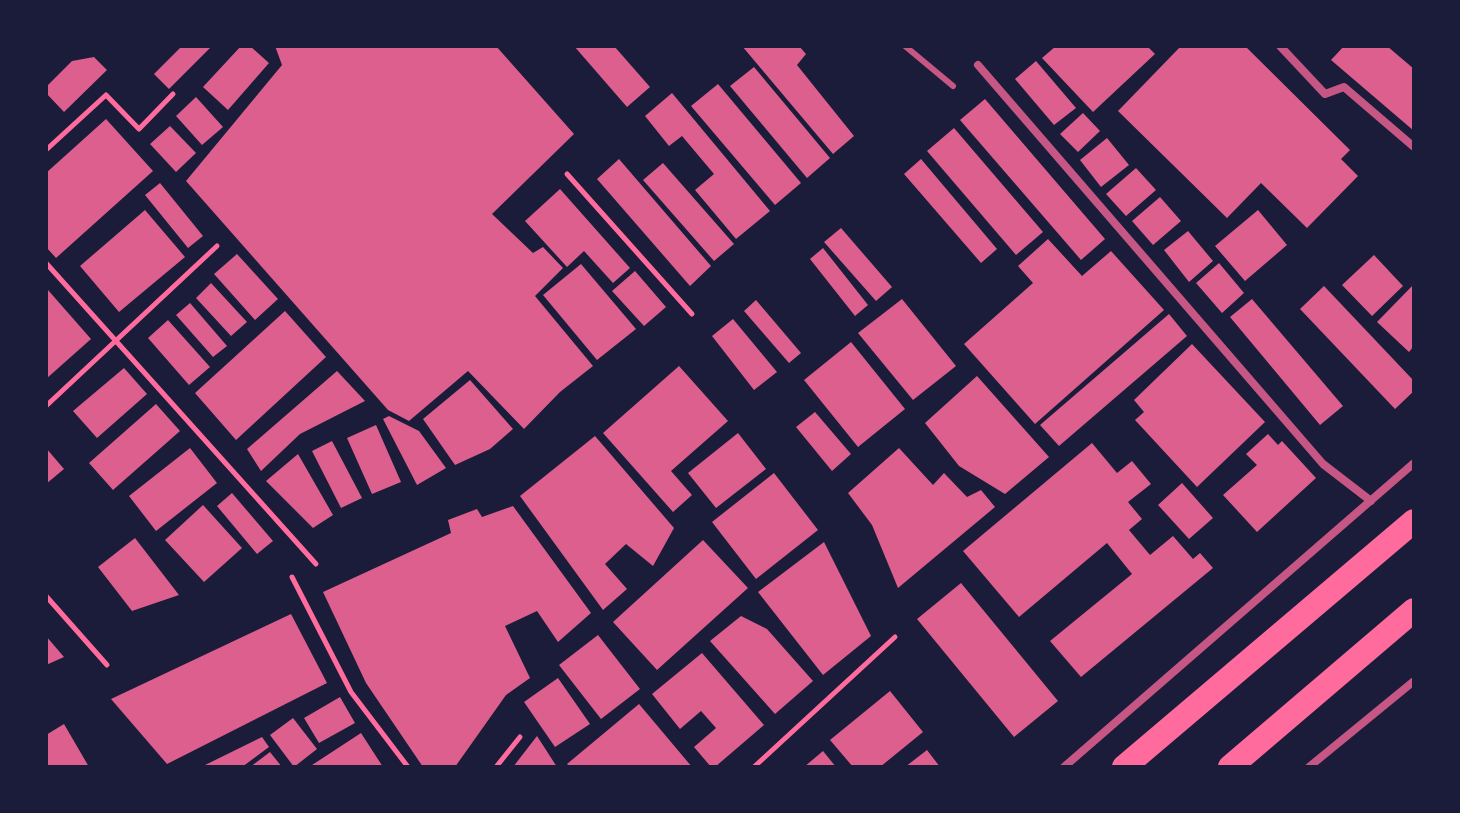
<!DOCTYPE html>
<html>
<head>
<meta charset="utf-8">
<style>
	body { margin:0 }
	#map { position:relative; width:1460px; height:813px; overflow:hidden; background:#1b1b3a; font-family:"IBM Plex Serif",serif }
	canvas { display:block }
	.frame { position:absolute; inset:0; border:48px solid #1b1b3a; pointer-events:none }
</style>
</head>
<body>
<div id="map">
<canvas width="1460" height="813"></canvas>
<div class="frame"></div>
</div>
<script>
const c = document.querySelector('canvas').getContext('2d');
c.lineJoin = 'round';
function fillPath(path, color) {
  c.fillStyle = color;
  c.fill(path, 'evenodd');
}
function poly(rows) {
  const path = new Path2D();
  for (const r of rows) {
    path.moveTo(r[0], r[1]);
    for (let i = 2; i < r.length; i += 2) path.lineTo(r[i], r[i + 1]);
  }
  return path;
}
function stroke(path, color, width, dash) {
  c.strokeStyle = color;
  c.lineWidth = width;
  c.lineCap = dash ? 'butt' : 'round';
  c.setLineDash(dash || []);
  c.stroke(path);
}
const building = poly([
	[182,46,212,46,169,89,154,74],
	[241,46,250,46,269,63,228,110,203,87],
	[275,46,496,46,574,134,492,214,533,253,543,247,563,268,535,296,593,366,560,392,524,429,468,371,409,421,388,410,186,181,282,65],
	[574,46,614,46,650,87,627,107],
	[742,46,799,46,806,54,797,65,854,136,833,154],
	[1056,46,1147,46,1155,54,1093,112,1042,58],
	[1181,46,1245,46,1350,150,1341,159,1358,176,1307,228,1261,183,1227,218,1118,111],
	[1344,46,1387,46,1414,69,1414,131,1331,60],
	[94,57,107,70,64,112,46,93,46,87,72,61],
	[1036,61,1076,108,1054,125,1015,79],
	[754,67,830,158,807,178,730,86],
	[718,84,801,183,775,205,691,106],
	[672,93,770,211,736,239,695,190,714,174,682,136,669,146,645,116],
	[196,97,223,127,202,145,176,116],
	[985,99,1105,239,1081,260,960,120],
	[1083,113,1100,131,1078,152,1060,134],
	[106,119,153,171,56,258,46,247,46,173],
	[170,126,196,153,176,172,150,144],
	[954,128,1043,232,1016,255,927,151],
	[1107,138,1129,165,1101,187,1080,160],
	[619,159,711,266,690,286,597,179],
	[921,159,997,249,981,263,904,174],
	[663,163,734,244,714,261,643,180],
	[1136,168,1156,190,1126,216,1106,194],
	[160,183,203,236,188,248,145,195],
	[560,189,630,268,613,283,584,251,567,267,525,221],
	[1160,197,1181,221,1153,245,1132,221],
	[145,210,185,257,119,312,80,266],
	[1258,210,1287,245,1245,281,1215,246],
	[841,228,892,287,876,301,824,242],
	[1188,231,1213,261,1189,282,1164,250],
	[1048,239,1082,276,1111,251,1164,310,1035,424,964,344,1033,283,1018,266],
	[823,248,868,305,855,316,810,259],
	[237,254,278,299,255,320,214,274],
	[1374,255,1403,286,1372,316,1342,285],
	[1219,263,1244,293,1222,313,1196,283],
	[581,264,636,329,597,360,543,295],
	[635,271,666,307,644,326,612,291],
	[211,283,247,322,231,336,196,298],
	[1414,284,1414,346,1409,352,1377,322],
	[1324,286,1414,381,1414,391,1395,409,1300,309],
	[48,290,91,339,46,379,46,292],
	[902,299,956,366,913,400,858,333],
	[1252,299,1343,406,1320,425,1230,317],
	[756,300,801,353,789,363,744,311],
	[190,303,227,346,213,357,176,315],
	[285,311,326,357,236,440,195,393],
	[1169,314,1187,336,1059,446,1040,425],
	[733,319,777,372,754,390,712,336],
	[168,320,210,367,189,385,148,338],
	[851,342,905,409,858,447,804,380],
	[1192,344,1265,422,1197,487,1135,420,1144,412,1134,400],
	[679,366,728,421,671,471,692,495,673,512,603,433],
	[124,368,147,394,97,438,73,411],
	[337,371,365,401,300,434,261,471,247,449],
	[977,376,1049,457,1005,494,959,466,925,423],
	[470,380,513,429,490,449,455,465,423,419],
	[156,404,180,431,113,490,89,463],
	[815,412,851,454,832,471,796,427],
	[389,416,419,431,446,468,417,485,383,419],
	[376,425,401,482,372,494,347,438],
	[738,433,766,469,716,508,688,473],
	[1268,434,1278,445,1282,441,1316,478,1257,532,1223,495,1257,465,1246,454],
	[595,436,674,528,653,566,626,544,605,564,627,589,603,610,520,496],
	[332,441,362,498,341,508,312,451],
	[1092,443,1117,473,1132,461,1151,484,1128,502,1142,519,1129,530,1150,555,1173,536,1193,559,1200,553,1213,568,1081,677,1050,641,1132,574,1107,543,1019,617,963,551],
	[46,448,64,469,46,484],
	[190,448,217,483,156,531,129,496],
	[899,448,933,485,944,473,967,497,981,490,995,507,898,588,872,525,848,493],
	[298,454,333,515,313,528,266,481],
	[774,473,818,530,756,579,712,522],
	[1182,483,1213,518,1189,539,1158,505],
	[232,493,273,541,257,554,217,506],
	[203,505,242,548,204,582,165,540],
	[513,506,591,613,558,642,537,611,505,626,530,678,506,695,455,767,423,767,366,683,323,592,451,533,448,520,477,509,482,517],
	[135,538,179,595,132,611,98,567],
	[703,540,748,588,657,670,613,622],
	[824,542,871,636,823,675,758,592],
	[961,583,1058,701,1014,737,917,619],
	[291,614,327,683,167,764,111,699],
	[741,616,767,629,813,681,775,714,710,641],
	[598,635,640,689,601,719,559,665],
	[46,636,64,657,46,665],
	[702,653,764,725,715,767,711,767,694,747,716,728,701,711,680,729,652,694],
	[558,678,590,724,555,747,524,702],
	[890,691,923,732,880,767,853,767,830,740],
	[340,697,355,723,319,743,304,718],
	[639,704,692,767,570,767,567,764],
	[293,718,317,749,294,767,270,735],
	[64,724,89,767,46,767,46,735],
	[361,733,383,767,309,767],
	[537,736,557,767,513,767],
	[262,737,269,747,242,767,201,767],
	[927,750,940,767,905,767],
	[823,751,836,767,804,767],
	[270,752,282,767,250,767]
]);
const path = poly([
	[46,150,106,95,139,129,173,94],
	[567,174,692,314],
	[46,263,316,564],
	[46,406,217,246],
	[292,577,351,692,408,767],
	[46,596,107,665],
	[496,767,520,737],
	[754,767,895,637]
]);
const service = poly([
	[905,46,953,86]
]);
const minor = poly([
	[1280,46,1325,94,1344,87,1414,147],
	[978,65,1323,464,1371,501],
	[1064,767,1414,463],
	[1309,767,1414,681]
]);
const motorway = poly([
	[1124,767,1414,521],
	[1230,767,1414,610]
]);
fillPath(building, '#dd5f8e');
stroke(path, '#ff6b9d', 5);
stroke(service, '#c65784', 6);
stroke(minor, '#c65784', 8);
stroke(motorway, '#ff6b9d', 24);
</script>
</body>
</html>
